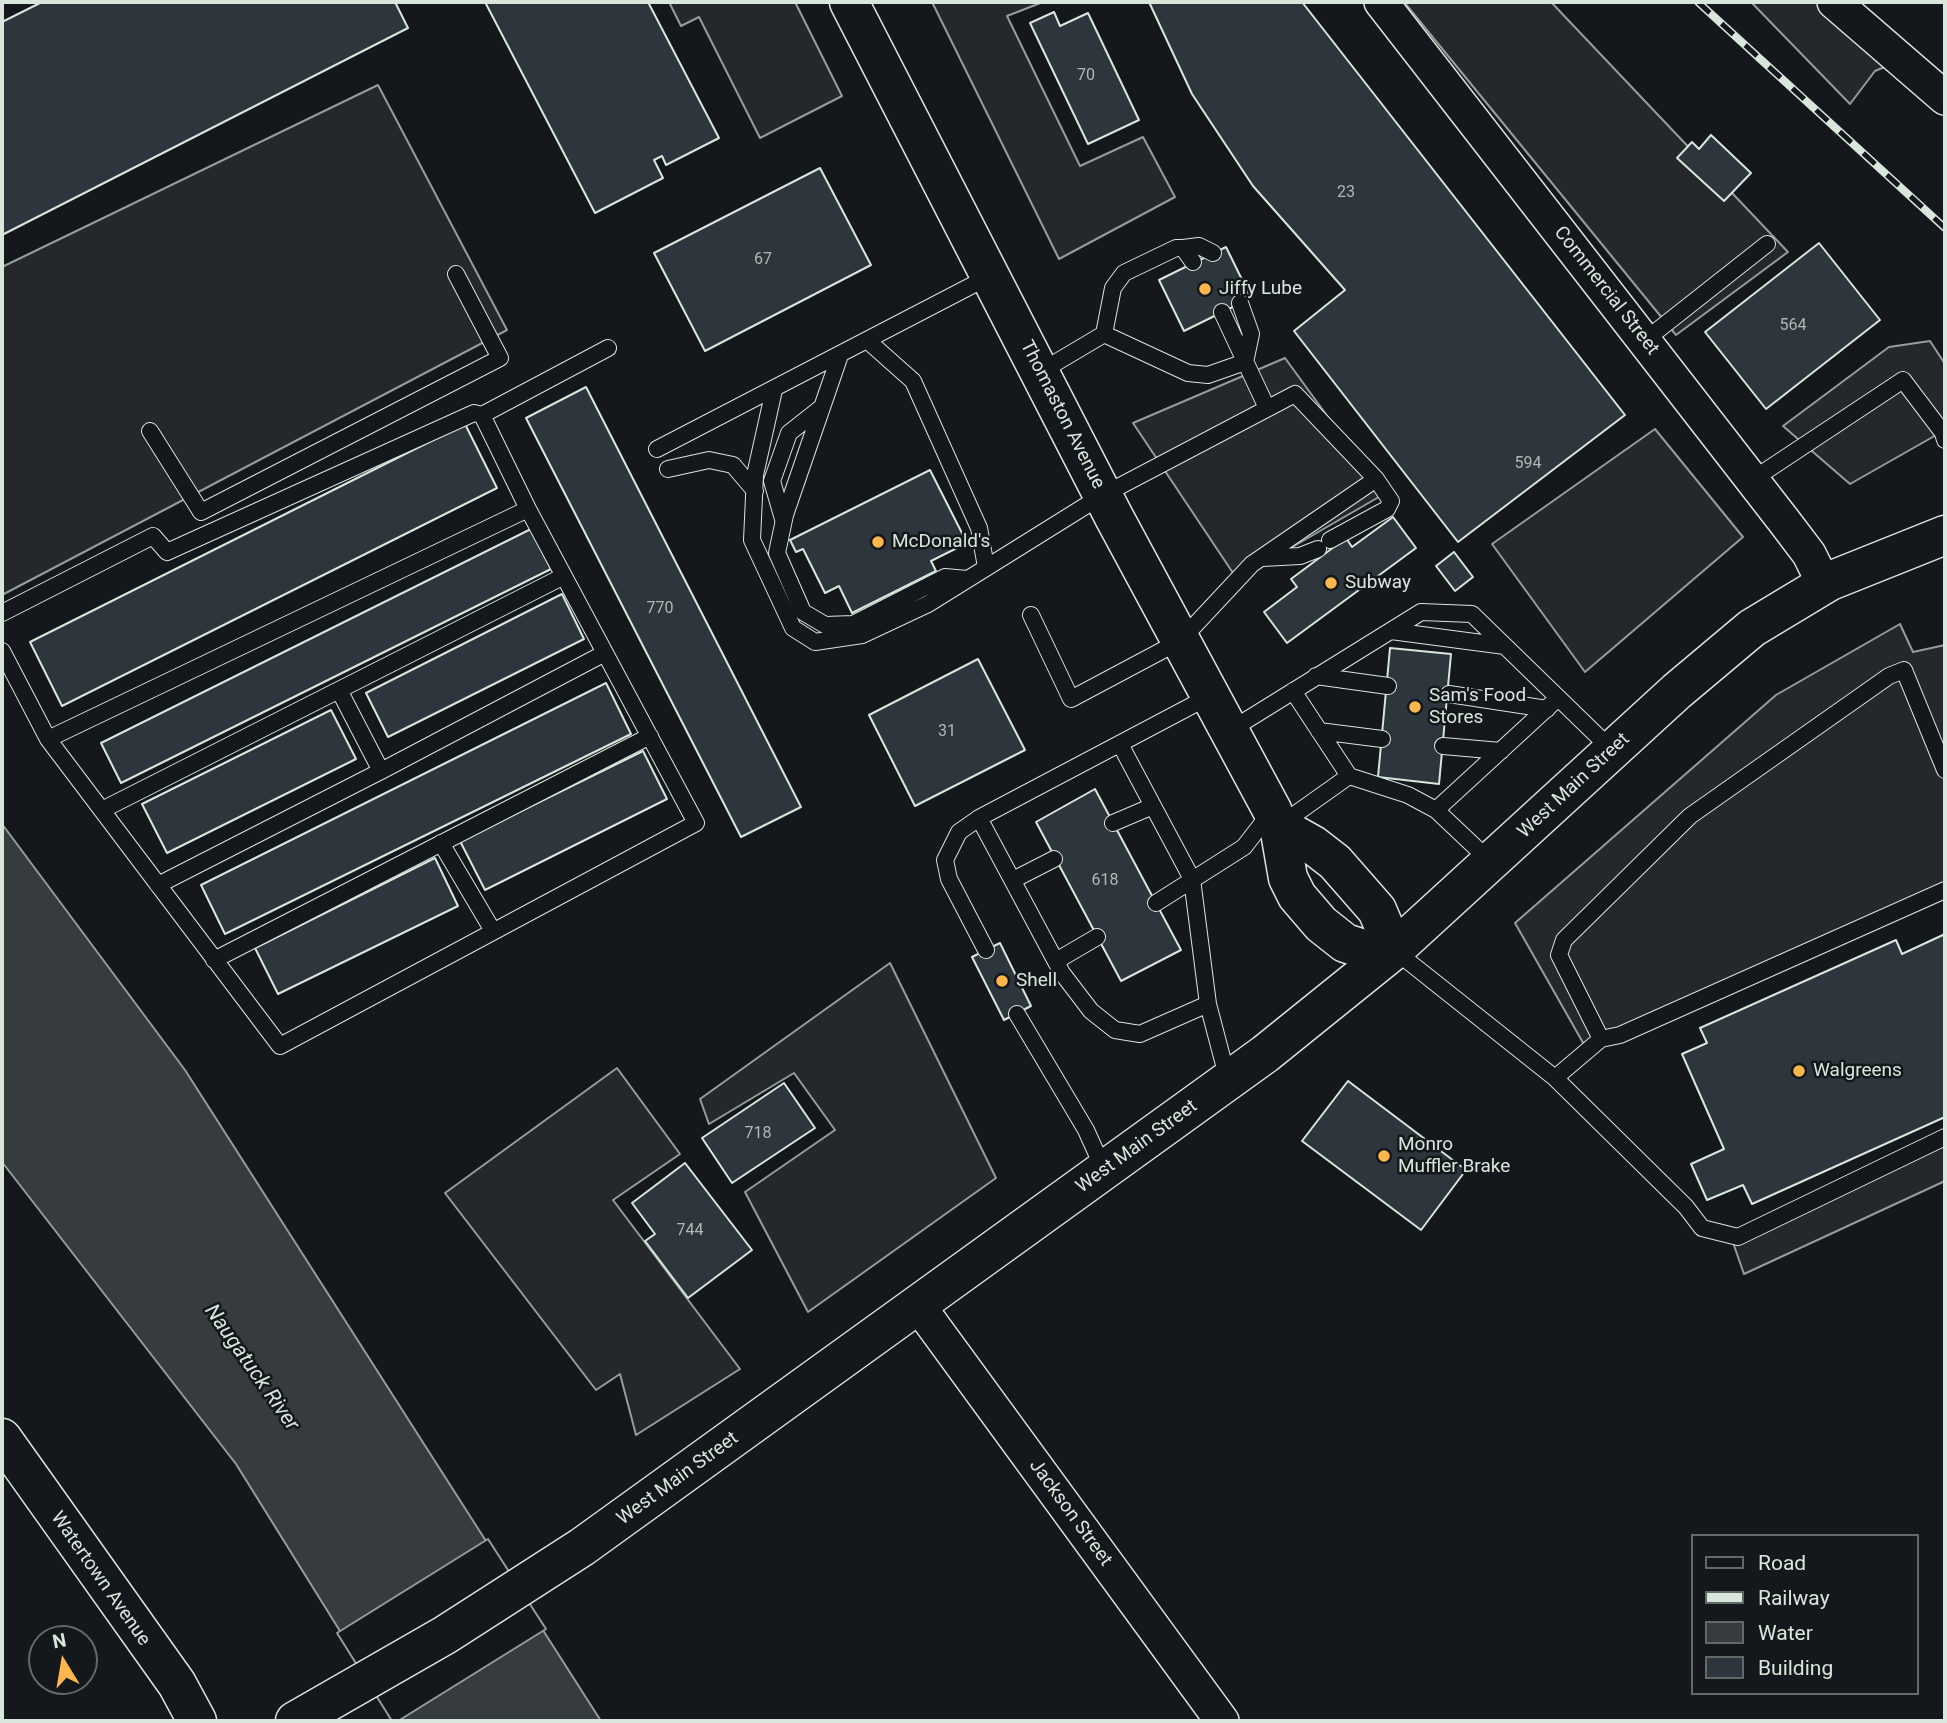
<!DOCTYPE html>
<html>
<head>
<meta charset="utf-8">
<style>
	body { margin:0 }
	#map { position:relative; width:1947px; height:1723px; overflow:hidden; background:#14181c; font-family:Roboto,sans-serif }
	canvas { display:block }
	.frame { position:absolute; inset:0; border:4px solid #d8e6dc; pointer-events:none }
	.legend { position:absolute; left:1691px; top:1534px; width:228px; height:161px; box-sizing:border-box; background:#14181c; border:2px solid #626a69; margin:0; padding:9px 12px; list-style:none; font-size:21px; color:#d8e6dc }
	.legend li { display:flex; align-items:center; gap:14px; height:35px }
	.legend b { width:35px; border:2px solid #626a69 }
	.north { position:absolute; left:28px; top:1625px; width:70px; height:70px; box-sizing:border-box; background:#14181c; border:2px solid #626a69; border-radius:50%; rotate:349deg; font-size:19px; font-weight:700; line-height:28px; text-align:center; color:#d8e6dc }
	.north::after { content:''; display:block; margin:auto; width:24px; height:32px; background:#ffb74d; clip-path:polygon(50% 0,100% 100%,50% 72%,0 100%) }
</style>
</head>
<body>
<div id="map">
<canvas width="1947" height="1723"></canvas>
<div class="frame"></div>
<ul class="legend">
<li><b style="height:9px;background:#14181c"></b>Road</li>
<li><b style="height:9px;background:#d8e6dc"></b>Railway</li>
<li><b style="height:19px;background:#363b3e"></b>Water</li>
<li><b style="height:19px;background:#2c363c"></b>Building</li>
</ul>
<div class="north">N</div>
</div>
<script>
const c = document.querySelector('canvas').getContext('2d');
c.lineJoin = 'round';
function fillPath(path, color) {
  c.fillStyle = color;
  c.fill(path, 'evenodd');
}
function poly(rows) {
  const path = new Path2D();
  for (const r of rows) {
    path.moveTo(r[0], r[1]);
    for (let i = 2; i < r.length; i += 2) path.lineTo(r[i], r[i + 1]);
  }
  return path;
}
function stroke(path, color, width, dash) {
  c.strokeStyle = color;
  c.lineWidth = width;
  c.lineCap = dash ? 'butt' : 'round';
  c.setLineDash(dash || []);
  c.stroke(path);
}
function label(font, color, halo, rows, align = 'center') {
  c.font = font + ' Roboto,sans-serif';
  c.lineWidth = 5;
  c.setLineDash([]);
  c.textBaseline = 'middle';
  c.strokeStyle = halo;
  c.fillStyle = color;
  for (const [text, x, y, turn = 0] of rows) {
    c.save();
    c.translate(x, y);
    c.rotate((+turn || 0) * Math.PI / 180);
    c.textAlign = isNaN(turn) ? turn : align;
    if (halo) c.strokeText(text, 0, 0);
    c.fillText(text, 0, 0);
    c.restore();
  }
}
const parking = poly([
	[669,2,795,2,842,96,760,138,699,17,681,26,669,2],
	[932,2,1043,2,1007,16,1080,166,1143,137,1175,197,1059,259,932,2],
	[1404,2,1551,2,1788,252,1676,335,1404,2],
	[1751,2,1830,2,1916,54,1875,71,1850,104,1751,2],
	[378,85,507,330,2,595,2,267,378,85],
	[1930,341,1945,364,1945,430,1850,484,1783,426,1889,347,1930,341],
	[1285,358,1384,494,1237,579,1133,423,1285,358],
	[1655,429,1743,537,1585,672,1492,544,1655,429],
	[1900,624,1913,652,1945,645,1945,891,1586,1048,1515,923,1776,695,1900,624],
	[890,963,996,1178,808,1312,745,1192,835,1130,794,1073,709,1124,700,1099,890,963],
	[617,1068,680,1154,613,1200,740,1369,636,1435,620,1374,596,1390,445,1193,617,1068],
	[1945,1135,1945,1181,1744,1274,1730,1234,1945,1135]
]);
const water = poly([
	[2,824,185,1070,601,1721,396,1721,236,1464,2,1162,2,824]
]);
const pier = poly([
	[488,1539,546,1629,398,1721,392,1721,337,1633,488,1539]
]);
const building = poly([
	[42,2,395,2,408,28,2,235,2,22,42,2],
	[485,2,648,2,719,138,666,165,662,156,654,160,663,178,595,213,485,2],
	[1149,2,1302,2,1625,415,1458,542,1294,331,1345,290,1253,186,1192,94,1149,2],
	[1054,12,1060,26,1088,13,1139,120,1088,144,1030,23,1054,12],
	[1711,135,1751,173,1724,201,1677,158,1692,142,1699,149,1711,135],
	[820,168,871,265,705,351,654,253,820,168],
	[1819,243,1880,320,1766,409,1705,332,1819,243],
	[1226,247,1251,298,1184,331,1159,280,1226,247],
	[586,387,801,807,741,837,526,418,586,387],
	[465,424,497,488,62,706,30,642,465,424],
	[930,470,967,543,931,561,936,571,852,613,839,586,825,593,803,549,796,552,790,540,930,470],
	[1393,517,1416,548,1287,643,1264,612,1297,587,1291,579,1346,538,1352,547,1393,517],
	[531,529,551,569,121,783,101,743,531,529],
	[1454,552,1473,577,1455,591,1436,566,1454,552],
	[562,594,584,639,388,737,366,693,562,594],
	[1390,648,1451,654,1439,784,1378,777,1390,648],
	[978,659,1025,750,915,806,869,715,978,659],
	[606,683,631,734,225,934,201,885,606,683],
	[331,710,356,759,167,853,142,804,331,710],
	[643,751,667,799,485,890,460,841,643,751],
	[1095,789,1181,950,1121,981,1036,822,1095,789],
	[435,858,458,906,278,994,255,948,435,858],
	[1945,934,1945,1117,1752,1204,1743,1185,1707,1200,1691,1164,1724,1149,1682,1054,1707,1043,1700,1028,1896,940,1902,954,1945,934],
	[1000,943,1031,1006,1004,1020,972,957,1000,943],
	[1348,1081,1466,1170,1421,1230,1302,1141,1348,1081],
	[784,1083,815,1128,732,1183,702,1138,784,1083],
	[685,1163,752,1250,688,1298,645,1241,655,1234,632,1203,685,1163]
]);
const lane = poly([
	[1183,248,1199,246,1213,253],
	[1240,303,1251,334,1245,362],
	[1222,312,1267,408],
	[1104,334,1188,373,1208,375,1245,362],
	[1104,334,1113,288,1124,273,1176,248,1183,248,1193,262],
	[868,341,913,381,979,528,986,567],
	[1644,341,1767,244],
	[840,355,785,515,777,553,803,612,825,625,853,624,945,577,967,579],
	[1040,372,1104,334],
	[774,390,755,475,752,540,793,628,815,642,862,635,928,604,1103,495,1295,394,1376,479,1252,564,1180,641,1071,699,1031,615],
	[150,431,201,512,500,358,456,274],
	[657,449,990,276],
	[668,469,709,460,733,465,755,491],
	[1752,480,1903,380,1943,433,1945,440],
	[528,509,48,739,280,1046,696,823,528,509,482,415,608,348],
	[783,519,772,481,789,433,822,407],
	[1330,540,1387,509,1391,501,1376,479],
	[1262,558,1300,556,1318,549],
	[2,613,153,536,167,552,474,413,482,415],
	[1391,631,1505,646],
	[2,651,48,739],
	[1316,676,1388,686],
	[339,690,381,771,605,653],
	[1293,691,1349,776,1408,795,1436,810,1558,698],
	[1449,694,1547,709],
	[1229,731,1421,612,1472,614,1612,750],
	[1319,731,1382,739],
	[1443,746,1501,751],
	[1153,806,1192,879,1208,1004,1228,1080],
	[102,810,564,576],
	[1436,810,1491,862],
	[979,818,959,832,945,860,949,879,986,950],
	[1113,823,1153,806,1120,744],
	[1280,825,1349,776],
	[441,843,493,931],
	[1013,880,1054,859],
	[158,885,381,771],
	[1156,903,1244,847,1271,812],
	[1394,950,1555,1078,1686,1207,1702,1228,1738,1237,1945,1137],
	[214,960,650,736],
	[1056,961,1097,937],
	[1208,1004,1140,1034,1115,1030,1091,1011,1062,973,979,818,1210,696],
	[1017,1014,1086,1130,1104,1170],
	[1601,1039,1620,1035,1945,890],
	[1555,1078,1601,1039,1559,955,1564,940,1690,816,1889,676,1904,670,1945,770]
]);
const street = poly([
	[1381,2,1784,521,1809,554,1824,584],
	[1834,2,1945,98],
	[918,1305,1222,1721]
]);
const secondary = poly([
	[849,2,1114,517,1272,810,1279,826,1288,878,1297,896,1321,924,1345,943,1370,951,1394,950,1377,910,1335,862,1313,845,1279,826]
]);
const primary = poly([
	[2,1438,177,1684,197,1721],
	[295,1721,445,1635,582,1547,1265,1054,1394,950,1677,691,1752,628,1830,581,1945,535]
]);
const rail = poly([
	[1698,2,1945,228]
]);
const markers = [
	[1205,289,7,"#ffb74d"],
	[878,542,7,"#ffb74d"],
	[1331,583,7,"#ffb74d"],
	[1415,707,7,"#ffb74d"],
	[1002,981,7,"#ffb74d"],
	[1799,1071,7,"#ffb74d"],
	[1384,1156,7,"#ffb74d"]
];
const numberNames = [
	["70",1086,76],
	["23",1346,193],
	["67",763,260],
	["564",1793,326],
	["594",1528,464],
	["770",660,609],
	["31",947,732],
	["618",1105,881],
	["718",758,1134],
	["744",690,1231]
];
const poiNames = [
	["Jiffy Lube",1219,289],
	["McDonald's",892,542],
	["Subway",1345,583],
	["Sam's Food",1429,696],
	["Stores",1429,718],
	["Shell",1016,981],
	["Walgreens",1813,1071],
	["Monro",1398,1145],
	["Muffler Brake",1398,1167]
];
const streetNames = [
	["Commercial Street",1606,291,52],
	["Thomaston Avenue",1062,415,63],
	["West Main Street",1574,786,-43],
	["West Main Street",1137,1147,-36],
	["West Main Street",678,1479,-36],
	["Jackson Street",1070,1513,54],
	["Watertown Avenue",100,1579,55]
];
const waterNames = [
	["Naugatuck River",251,1368,55]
];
fillPath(parking, '#24282b');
stroke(parking, '#939e99', 2);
fillPath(water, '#363b3e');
stroke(water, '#939e99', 2);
fillPath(pier, '#14181c');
stroke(pier, '#939e99', 2);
fillPath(building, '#2c363c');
stroke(building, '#d8e6dc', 2);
stroke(lane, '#d8e6dc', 18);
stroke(street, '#d8e6dc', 36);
stroke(secondary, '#d8e6dc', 41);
stroke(primary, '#d8e6dc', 41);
stroke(lane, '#14181c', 16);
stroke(street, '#14181c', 33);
stroke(secondary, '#14181c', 38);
stroke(primary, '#14181c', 38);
stroke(rail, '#d8e6dc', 8);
stroke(rail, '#14181c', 5, [16]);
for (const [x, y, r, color] of markers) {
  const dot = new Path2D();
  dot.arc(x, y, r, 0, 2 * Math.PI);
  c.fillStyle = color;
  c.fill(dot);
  stroke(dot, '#14181c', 2.5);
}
label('16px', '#adbab4', null, numberNames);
label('19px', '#d8e6dc', '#14181c', poiNames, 'left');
label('19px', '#d8e6dc', '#14181c', streetNames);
label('italic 21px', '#d8e6dc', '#14181c', waterNames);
</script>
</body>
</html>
